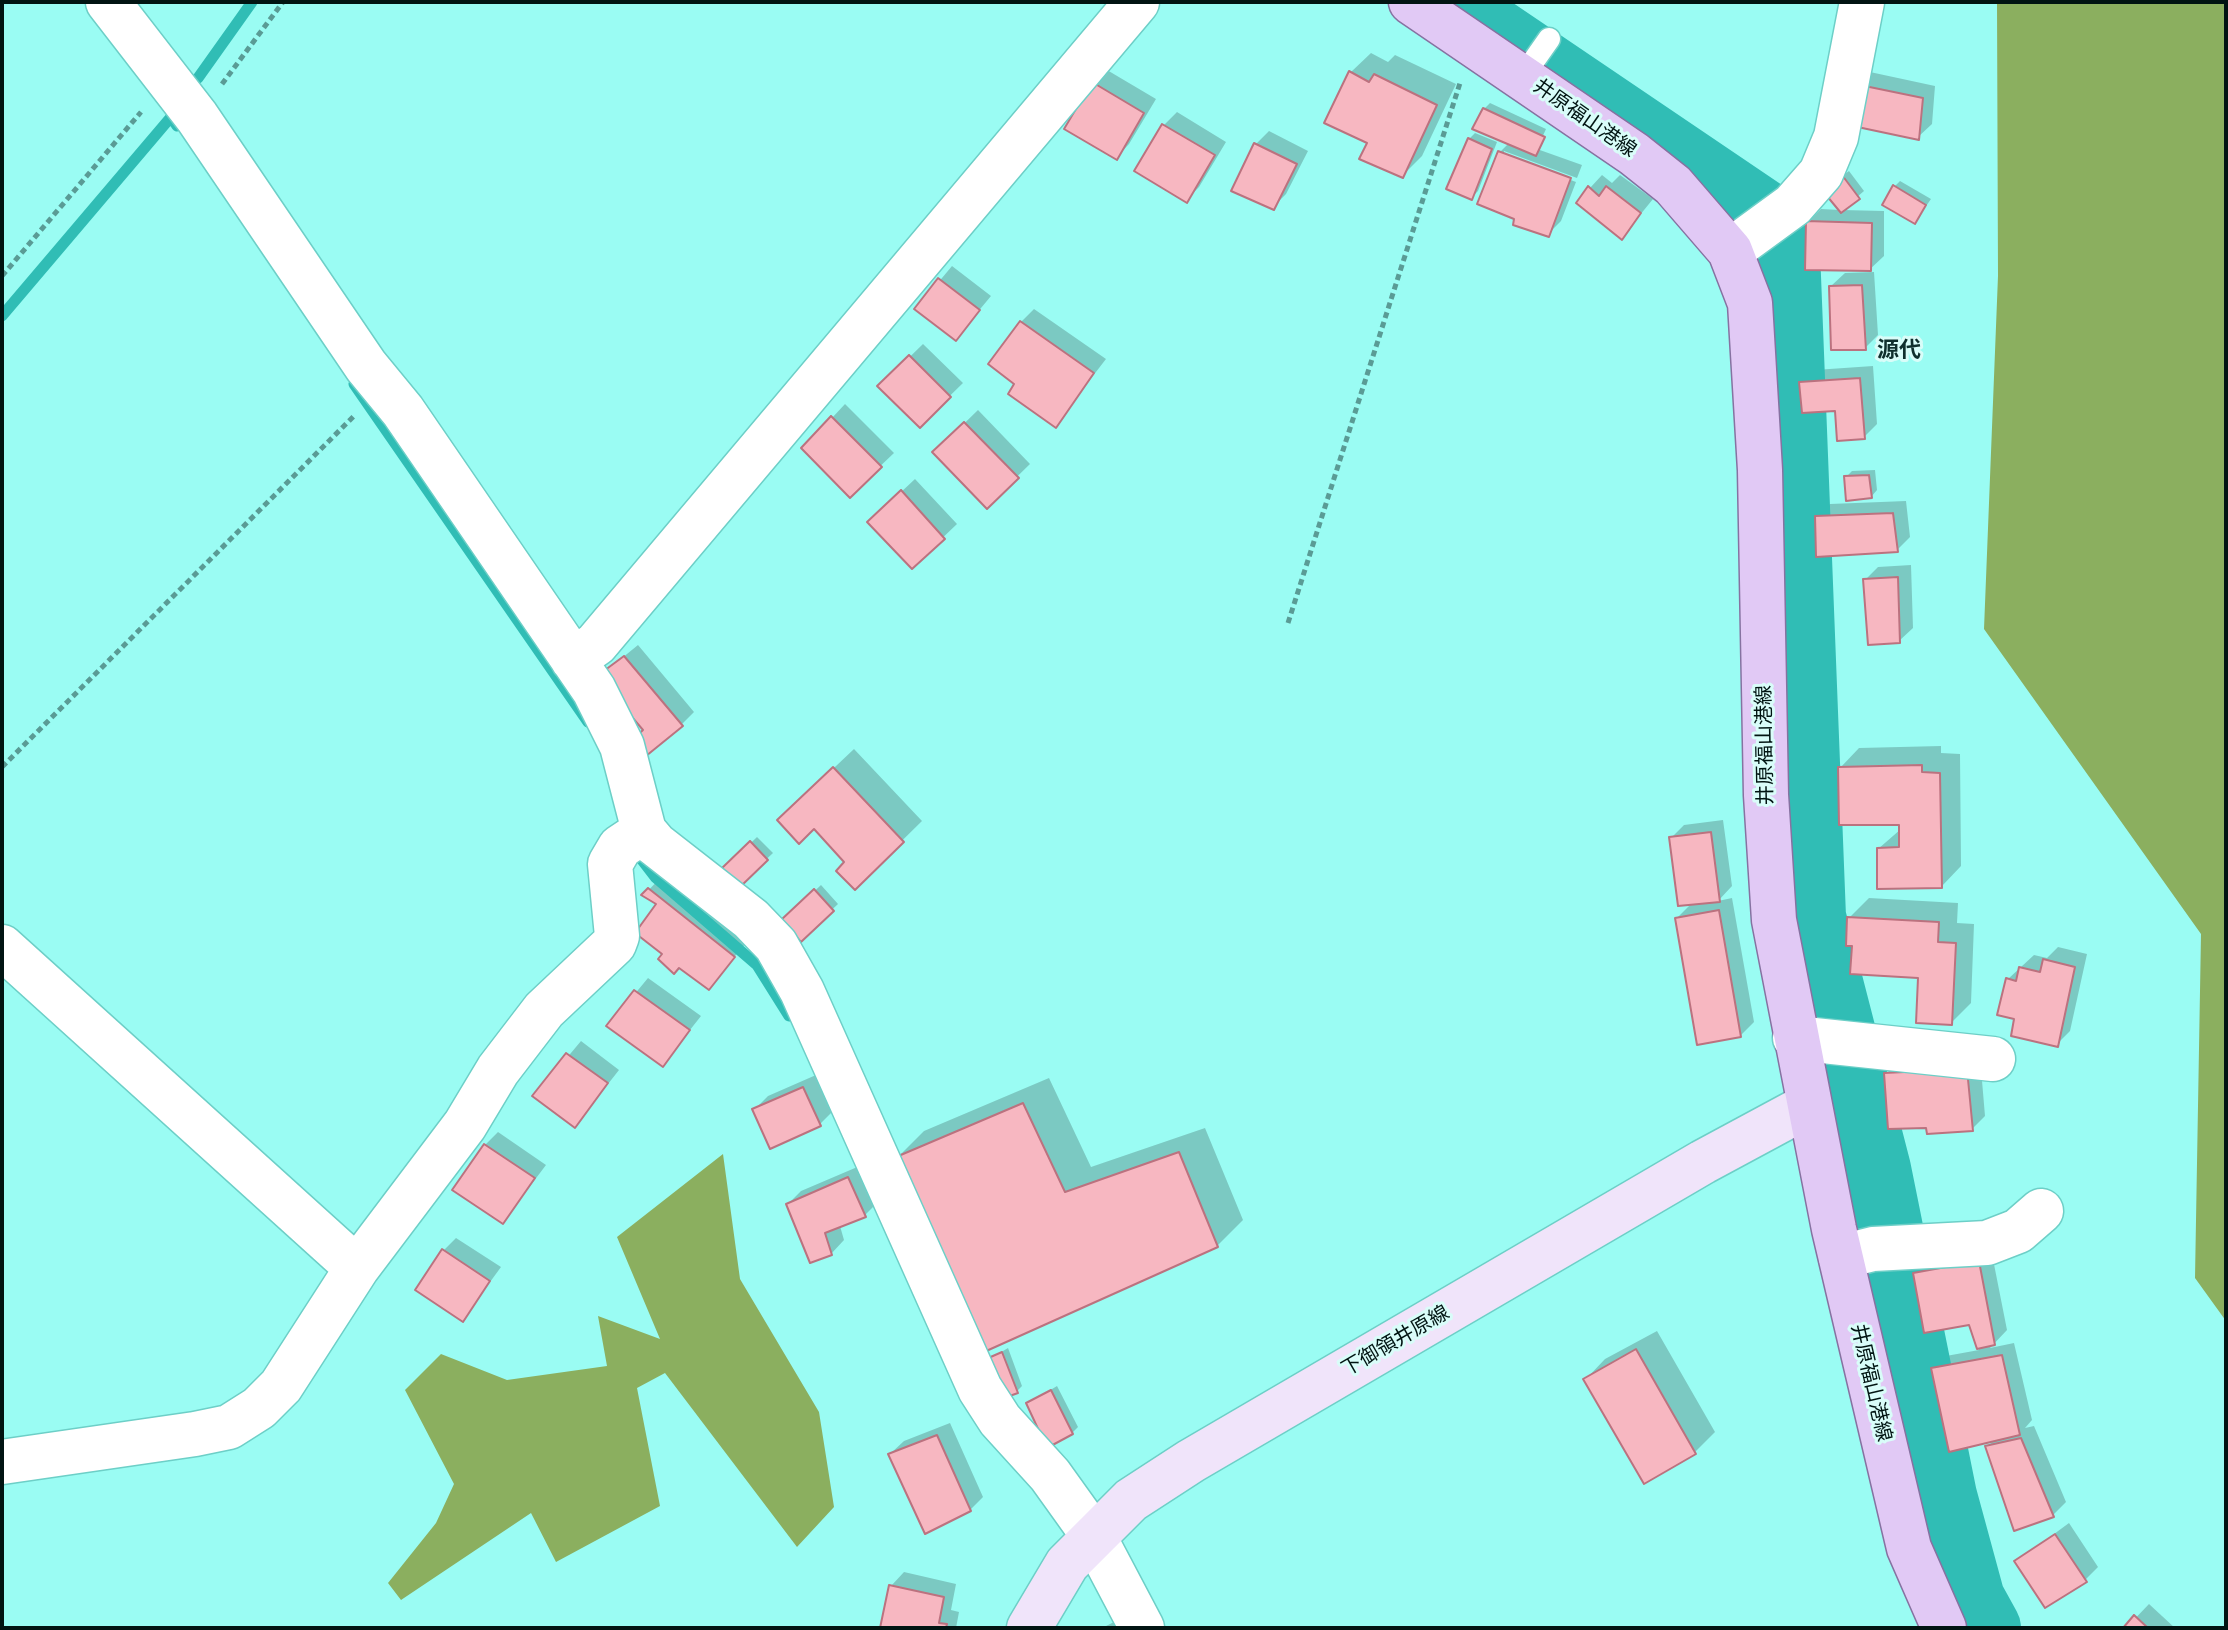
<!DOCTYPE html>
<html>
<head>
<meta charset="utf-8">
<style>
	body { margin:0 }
	#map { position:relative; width:2228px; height:1630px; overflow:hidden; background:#9afcf3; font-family:"Roboto Condensed",sans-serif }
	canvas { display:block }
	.frame { position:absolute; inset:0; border:4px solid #011412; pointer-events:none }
</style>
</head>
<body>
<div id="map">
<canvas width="2228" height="1630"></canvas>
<div class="frame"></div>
</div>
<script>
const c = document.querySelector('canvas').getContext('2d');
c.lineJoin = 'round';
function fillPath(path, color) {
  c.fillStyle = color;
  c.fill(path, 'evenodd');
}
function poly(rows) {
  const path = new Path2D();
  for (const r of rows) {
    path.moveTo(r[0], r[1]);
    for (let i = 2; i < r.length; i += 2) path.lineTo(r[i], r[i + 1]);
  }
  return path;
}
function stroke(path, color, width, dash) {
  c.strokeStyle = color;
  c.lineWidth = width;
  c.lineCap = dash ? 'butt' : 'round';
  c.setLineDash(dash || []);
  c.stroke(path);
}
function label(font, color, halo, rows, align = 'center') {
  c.font = font + ' "Roboto Condensed","Noto Sans JP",sans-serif';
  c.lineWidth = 6;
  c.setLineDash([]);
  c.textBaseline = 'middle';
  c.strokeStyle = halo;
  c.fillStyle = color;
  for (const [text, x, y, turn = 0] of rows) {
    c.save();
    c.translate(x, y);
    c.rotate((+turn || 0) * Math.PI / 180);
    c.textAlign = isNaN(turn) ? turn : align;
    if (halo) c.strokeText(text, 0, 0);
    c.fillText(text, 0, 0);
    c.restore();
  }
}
const forest = poly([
	[1997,2,2226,2,2226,1321,2195,1278,2201,934,1984,629,1998,276],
	[723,1154,740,1279,819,1412,834,1507,797,1547,665,1373,637,1388,660,1506,556,1562,531,1513,401,1600,388,1583,436,1523,454,1484,405,1390,441,1354,507,1380,607,1366,598,1316,660,1339,617,1237]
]);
const shadow = poly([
	[1371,53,1388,62,1395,55,1456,84,1422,156,1402,176,1369,142,1351,72],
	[1107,70,1156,99,1129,144,1116,158,1094,83],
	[1870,72,1935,86,1932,124,1918,137,1857,85],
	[1490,103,1546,129,1537,149,1582,165,1577,178,1504,151,1504,155,1576,182,1561,221,1548,234,1500,152,1509,143,1484,109],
	[1177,112,1226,142,1199,187,1186,200,1164,125],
	[1269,131,1308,151,1286,194,1273,207,1233,190,1256,144],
	[1475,133,1497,142,1478,191,1472,197,1469,139],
	[1849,171,1864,191,1842,210,1884,211,1884,256,1868,271,1808,222,1821,209,1840,210,1831,184],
	[1602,175,1612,183,1620,175,1653,199,1622,237,1590,188],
	[1900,181,1931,199,1915,222,1894,187],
	[952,266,991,296,956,338,917,308],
	[1874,272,1878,335,1865,348,1831,286,1845,273],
	[1034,309,1106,359,1055,425,1017,383,1021,322],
	[923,344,963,383,920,425,880,386],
	[1873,366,1877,424,1864,437,1837,408,1802,383,1815,370],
	[845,404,894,453,850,495,804,448],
	[978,410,1030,464,987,506,935,452],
	[1875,470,1877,490,1871,497,1846,477,1852,471],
	[915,479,957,524,912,567,883,509],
	[1906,501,1910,537,1897,550,1817,517,1830,504],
	[1911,565,1913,628,1899,641,1865,580,1878,567],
	[638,645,694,712,681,725,645,729,600,676],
	[1941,746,1941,753,1960,754,1961,866,1942,886,1878,849,1901,829,1901,823,1840,768,1859,748],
	[854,749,922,821,855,887,847,862,799,801],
	[1723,820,1732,886,1718,901,1732,898,1754,1022,1741,1035,1677,918,1693,902,1671,838,1684,825],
	[757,837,773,853,739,885,724,869],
	[662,876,746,943,709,987,664,953,659,904,644,895],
	[821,885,838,904,801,939,784,920],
	[1869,898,1958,903,1957,923,1974,924,1971,1003,1951,1023,1920,976,1854,944,1849,918],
	[2058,947,2087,954,2070,1031,2057,1044,2017,1017,2008,979,2034,955,2047,958],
	[648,978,701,1016,663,1064,609,1025],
	[581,1041,619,1070,575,1126,535,1096],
	[1980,1057,1985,1116,1972,1129,1927,1126,1886,1074,1899,1061],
	[816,1075,833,1111,820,1124,755,1109,768,1096],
	[1049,1078,1091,1167,1205,1128,1243,1220,1217,1246,898,1157,924,1131],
	[498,1132,546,1165,503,1222,485,1145],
	[862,1165,878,1202,865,1215,840,1226,844,1240,831,1254,788,1204,801,1191],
	[456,1238,501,1267,463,1319,443,1251],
	[1991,1249,2007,1330,1990,1348,2014,1343,2032,1420,2025,1428,2034,1426,2066,1502,2053,1515,1988,1446,1995,1439,1933,1369,1946,1356,1979,1350,1971,1322,1915,1274,1928,1260],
	[1657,1331,1715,1432,1695,1452,1645,1481,1586,1379,1605,1359],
	[1008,1348,1022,1386,1016,1392,988,1360],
	[1057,1386,1078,1427,1072,1433,1029,1403],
	[950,1423,983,1497,970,1510,890,1454,904,1441],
	[2069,1523,2098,1567,2085,1580,2016,1562],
	[904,1572,956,1584,951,1610,959,1612,956,1628,882,1628,891,1586],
	[2149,1604,2175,1628,2126,1628],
	[1114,1622,1117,1628,1102,1628]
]);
const stream = poly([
	[198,78,252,2],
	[2,316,171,117,177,126],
	[354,384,588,722],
	[638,855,655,877,757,965,789,1016]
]);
const river = poly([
	[1451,2,1767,216],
	[1786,251,1812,917,1877,1169,1943,1496,1971,1599,1987,1628]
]);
const building = poly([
	[1349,71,1369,82,1374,74,1437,105,1403,178,1359,159,1367,143,1324,123,1349,71],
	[1092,82,1144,113,1117,160,1064,129,1092,82],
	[1855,84,1923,98,1919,140,1848,125,1855,84],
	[1483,108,1545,137,1536,156,1472,129,1483,108],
	[1162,124,1215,155,1187,203,1134,171,1162,124],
	[1468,138,1492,149,1472,200,1446,189,1468,138],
	[1254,143,1297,164,1274,210,1231,191,1254,143],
	[1498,151,1571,178,1549,237,1513,225,1514,219,1477,204,1498,151],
	[1842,175,1860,199,1841,213,1822,190,1842,175],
	[1893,185,1926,205,1915,224,1882,205,1893,185],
	[1588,186,1599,196,1606,186,1641,213,1622,240,1576,203,1588,186],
	[1806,221,1872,223,1871,271,1805,270,1806,221],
	[938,278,980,310,956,341,914,309,938,278],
	[1862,285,1866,350,1831,350,1829,286,1862,285],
	[1020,321,1094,373,1056,428,1008,394,1014,384,988,364,1020,321],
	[909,355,951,397,920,428,877,386,909,355],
	[1860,378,1865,439,1837,441,1835,411,1802,413,1799,382,1860,378],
	[831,416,882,467,850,498,801,448,831,416],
	[964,422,1019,478,987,509,932,452,964,422],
	[1869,475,1872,498,1846,501,1844,476,1869,475],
	[901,490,945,539,912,569,867,522,901,490],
	[1893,513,1898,552,1816,557,1815,516,1893,513],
	[1898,577,1900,643,1868,645,1863,579,1898,577],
	[624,656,683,726,646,756,632,740,643,730,597,676,624,656],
	[1922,765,1922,772,1940,773,1942,888,1877,889,1877,848,1899,847,1899,825,1839,825,1838,767,1922,765],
	[833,767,904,842,855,890,836,871,844,862,814,829,799,844,777,820,833,767],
	[1711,832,1720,902,1678,906,1669,837,1711,832],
	[750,841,768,860,739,888,721,869,750,841],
	[648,888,735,957,709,990,679,968,674,974,658,959,662,954,635,933,656,904,641,895,648,888],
	[814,889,834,911,801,942,781,920,814,889],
	[1719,910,1741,1037,1697,1045,1675,918,1719,910],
	[1847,917,1939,922,1938,942,1956,943,1952,1025,1916,1023,1918,978,1850,974,1852,946,1846,946,1847,917],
	[2043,959,2075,967,2058,1047,2011,1036,2014,1019,1997,1015,2006,978,2016,981,2019,967,2040,972,2043,959],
	[634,990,690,1030,663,1067,606,1026,634,990],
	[566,1053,608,1083,575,1128,532,1096,566,1053],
	[1967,1069,1973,1131,1927,1134,1926,1128,1888,1129,1884,1073,1967,1069],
	[803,1087,821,1126,770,1149,752,1109,803,1087],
	[1023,1103,1065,1192,1179,1152,1218,1247,984,1352,896,1157,1023,1103],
	[484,1144,535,1178,503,1224,452,1190,484,1144],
	[848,1177,866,1217,825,1233,832,1255,810,1263,786,1204,848,1177],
	[442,1249,490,1281,463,1322,415,1290,442,1249],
	[1979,1261,1995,1345,1977,1349,1969,1325,1924,1333,1913,1273,1979,1261],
	[1636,1349,1696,1454,1644,1484,1583,1379,1636,1349],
	[1002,1352,1018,1393,1004,1398,986,1359,1002,1352],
	[2002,1355,2020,1435,1949,1452,1931,1368,2002,1355],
	[1051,1390,1073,1434,1047,1448,1026,1403,1051,1390],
	[937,1435,971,1511,925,1534,888,1454,937,1435],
	[2021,1438,2054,1517,2014,1531,1985,1446,2021,1438],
	[2055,1534,2087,1582,2045,1608,2014,1561,2055,1534],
	[889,1585,944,1597,939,1623,947,1624,946,1628,880,1628,889,1585],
	[2134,1615,2148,1628,2123,1628,2134,1615]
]);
const path = poly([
	[222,84,283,2],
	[2,276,141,112],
	[1288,623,1460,83],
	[2,767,355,415]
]);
const lane = poly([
	[1523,76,1549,39]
]);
const street = poly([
	[108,2,197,117,366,366,403,411,594,690,622,746,644,831,655,844,751,919,776,945,802,991,980,1389,1000,1420,1050,1475,1093,1535,1142,1628],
	[1730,251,1793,205,1821,173,1836,137,1862,2],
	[573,660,596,644,1137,2],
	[2,947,357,1268],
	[1795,1038,1993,1059],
	[1841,1257,1873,1249,1987,1243,2018,1231,2041,1211],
	[2,1462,195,1434,229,1427,259,1408,281,1386,357,1268,465,1125,498,1070,544,1010,614,944,617,936,610,864,620,847,644,831]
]);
const secondary = poly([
	[1029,1628,1067,1564,1131,1500,1191,1461,1703,1162,1807,1106]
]);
const primary = poly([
	[1411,2,1634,154,1673,185,1730,251,1750,303,1760,470,1766,795,1774,920,1834,1229,1909,1548,1944,1628]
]);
const streetNames = [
	["井原福山港線",1584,119,35],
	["井原福山港線",1766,745,-91],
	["下御領井原線",1396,1342,-30],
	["井原福山港線",1870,1383,77]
];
const neighbourhoodNames = [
	["源代",1899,351]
];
fillPath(forest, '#8baf5f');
fillPath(shadow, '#0003');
stroke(stream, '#30bdb5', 11);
stroke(river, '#30bdb5', 68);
fillPath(building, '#f7b7c1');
stroke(building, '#bb727f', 2);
stroke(lane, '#6dcfc7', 25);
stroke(street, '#6dcfc7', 47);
stroke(secondary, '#6dcfc7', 47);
stroke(primary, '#8672a1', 47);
stroke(path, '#5a9b95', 5, [6, 4]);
stroke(lane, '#fff', 22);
stroke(street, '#fff', 44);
stroke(secondary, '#f0e4fa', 44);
stroke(primary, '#e1c9f5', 44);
label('20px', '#011412', '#d9fdf9', streetNames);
label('bold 22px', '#0f2f2d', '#d9fdf9', neighbourhoodNames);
</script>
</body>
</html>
